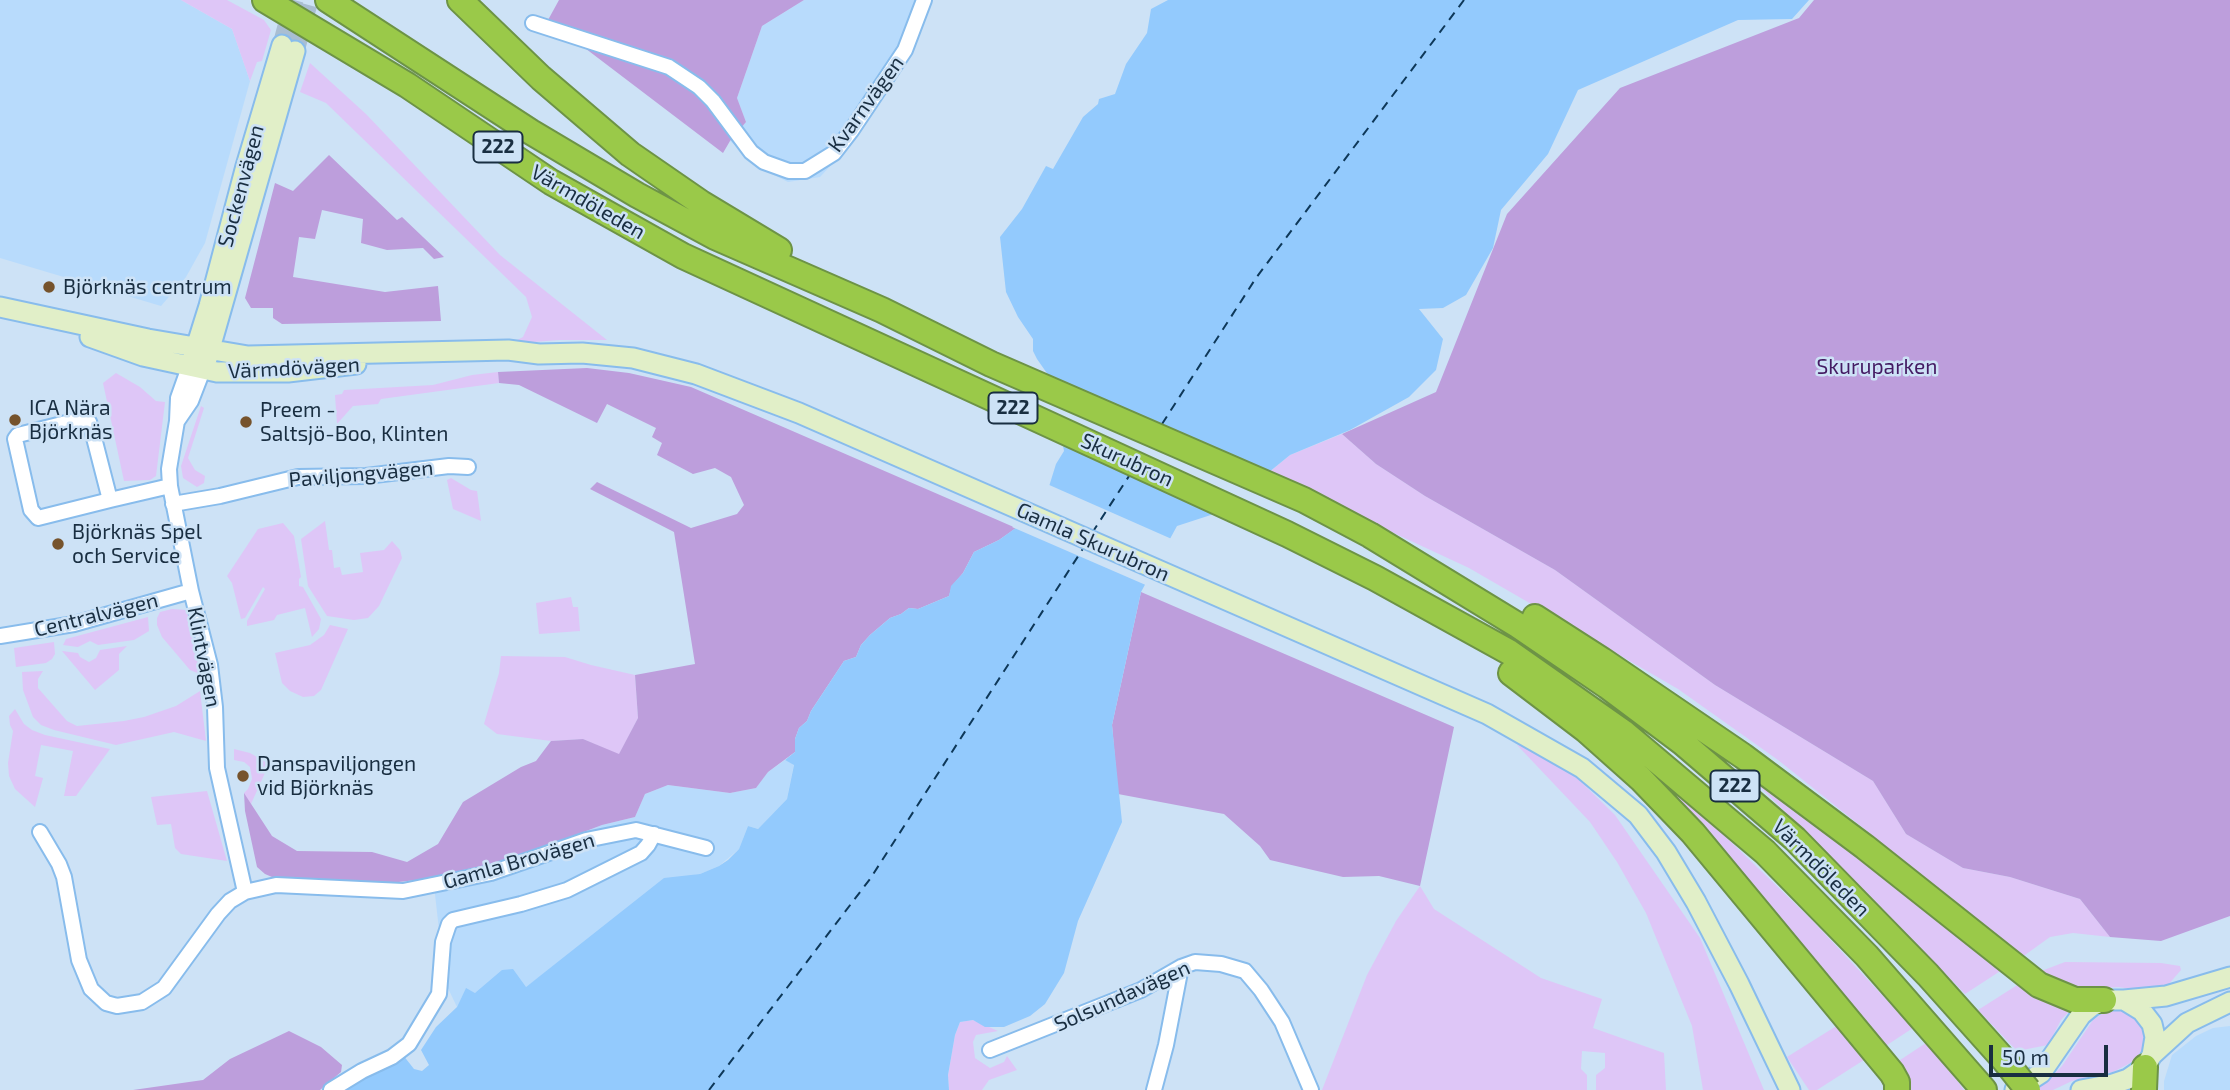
<!DOCTYPE html>
<html>
<head>
<meta charset="utf-8">
<style>
	body { margin:0 }
	#map { position:relative; width:2230px; height:1090px; overflow:hidden; background:#cde2f6; font-family:"Exo 2",sans-serif }
	canvas { display:block }
	.scale { position:absolute; left:1989px; top:1045px; width:119px; height:32px; box-sizing:border-box; border:4px solid #192e41; border-top:0; padding-left:9px; font-size:21px; line-height:24px; white-space:nowrap; color:#192e41; -webkit-text-stroke:5px #cde2f6; paint-order:stroke }
</style>
</head>
<body>
<div id="map">
<canvas width="2230" height="1090"></canvas>
<div class="scale">50 m</div>
</div>
<script>
const c = document.querySelector('canvas').getContext('2d');
c.lineJoin = 'round';
function fillPath(path, color) {
  c.fillStyle = color;
  c.fill(path, 'evenodd');
}
function poly(rows) {
  const path = new Path2D();
  for (const r of rows) {
    path.moveTo(r[0], r[1]);
    for (let i = 2; i < r.length; i += 2) path.lineTo(r[i], r[i + 1]);
  }
  return path;
}
function stroke(path, color, width, dash) {
  c.strokeStyle = color;
  c.lineWidth = width;
  c.lineCap = dash ? 'butt' : 'round';
  c.setLineDash(dash || []);
  c.stroke(path);
}
function label(font, color, halo, rows, align = 'center') {
  c.font = font + ' "Exo 2",sans-serif';
  c.lineWidth = 5;
  c.setLineDash([]);
  c.textBaseline = 'middle';
  c.strokeStyle = halo;
  c.fillStyle = color;
  for (const [text, x, y, turn = 0] of rows) {
    c.save();
    c.translate(x, y);
    c.rotate((+turn || 0) * Math.PI / 180);
    c.textAlign = isNaN(turn) ? turn : align;
    if (halo) c.strokeText(text, 0, 0);
    c.fillText(text, 0, 0);
    c.restore();
  }
}
const built = poly([
	[0,0,181,0,232,29,250,81,205,243,186,277,161,306,0,258],
	[804,0,931,0,913,47,894,80,850,145,820,177,788,182,764,170,730,141,746,122,737,98,762,26],
	[785,760,794,764,787,799,758,829,748,826,739,849,719,866,700,874,673,879,526,987,475,993,466,989,457,1007,445,982,433,877,515,858,602,825,635,817,645,794,668,785,730,793,756,788,768,772],
	[2230,1026,2230,1090,2164,1090,2164,1081,2172,1055,2196,1036,2213,1028]
]);
const green = poly([
	[181,0,227,0,264,20,271,30,262,61,257,62,250,81,232,29],
	[310,63,366,114,500,255,607,340,559,340,509,344,523,337,532,317,526,297,326,103,300,92],
	[498,372,499,383,381,399,378,404,353,406,337,424,335,395,342,394,344,390,433,385,472,375],
	[116,373,140,387,156,401,165,402,156,476,150,480,124,481,103,383],
	[201,406,204,408,188,458,195,470,205,476,204,483,197,487,183,478,181,466],
	[1342,434,1376,464,1425,496,1555,570,1715,685,1873,781,1906,834,1963,868,2010,877,2080,899,2110,937,2073,933,2050,937,2018,960,1903,864,1867,831,1778,760,1678,689,1469,568,1267,474,1290,455],
	[451,478,471,490,477,491,481,521,453,509,447,480],
	[325,521,329,550,332,550,334,568,340,567,342,575,363,572,360,553,384,550,392,541,400,550,402,558,379,606,368,618,354,620,327,616,308,586,301,539],
	[283,523,294,536,301,577,299,579,299,586,303,587,321,619,319,629,312,637,305,608,277,615,274,620,247,626,247,621,265,589,263,587,245,618,241,619,232,583,227,576,258,529],
	[571,597,573,607,578,607,580,631,539,634,536,603],
	[172,609,187,610,200,674,190,670,162,637,157,625,157,618,160,612],
	[148,617,149,631,134,640,98,645,90,641,78,647,63,645,66,639],
	[330,625,348,629,321,690,314,696,303,697,290,691,282,683,275,653,310,645,324,635],
	[54,642,55,654,52,659,46,663,16,667,14,648],
	[127,646,119,654,119,670,95,690,62,651,78,653,80,657,89,662,96,658,100,650],
	[501,656,565,657,591,665,635,675,638,718,619,755,583,739,551,741,497,734,484,724,499,673],
	[43,671,38,679,38,688,67,721,77,726,124,721,144,717,176,706,200,691,206,741,174,732,116,745,54,730,41,725,33,717,23,690,22,672],
	[15,709,24,724,32,730,45,735,110,749,76,796,64,796,73,751,41,745,35,776,43,778,35,807,15,789,9,776,8,763,13,731,10,725,9,716],
	[1601,730,1705,817,1811,919,1913,1028,1884,1047],
	[1517,745,1542,751,1573,774,1615,815,1700,938,1764,1090,1703,1090,1692,1026,1646,913,1617,862,1590,822],
	[234,749,250,753,269,764,251,804,244,793,248,789,252,779,250,767,244,762,234,760],
	[1749,776,1839,840,2005,968,1965,994,1870,896],
	[207,791,227,861,181,854,175,848,171,824,157,825,151,797],
	[1420,886,1434,909,1541,978,1602,999,1593,1028,1664,1053,1666,1090,1596,1090,1596,1075,1605,1068,1605,1053,1582,1051,1581,1069,1587,1075,1587,1090,1322,1090,1367,975,1396,921],
	[2065,962,2161,963,2180,966,2181,970,2168,985,2147,991,2118,987,2079,990,2036,973],
	[2022,982,2075,1005,2061,1020,2048,1045,2017,1051,1978,1010],
	[2119,1010,2129,1013,2137,1019,2143,1028,2144,1046,2136,1060,2113,1072,2072,1081,2053,1090,2033,1090,2049,1079,2062,1066,2093,1020,2103,1013],
	[973,1020,998,1031,976,1035,973,1042,975,1058,990,1068,1004,1062,1007,1056,1017,1070,989,1080,982,1090,949,1090,948,1075,955,1035,960,1022],
	[1838,1025,1867,1058,1817,1090,1809,1090,1787,1057],
	[1926,1043,1951,1072,1964,1090,1908,1090,1897,1062]
]);
const forest = poly([
	[559,0,804,0,762,26,737,98,746,122,730,141,723,153,548,20],
	[1814,0,2230,0,2230,916,2161,941,2110,937,2080,899,2010,877,1963,868,1906,834,1873,781,1715,685,1555,570,1425,496,1376,464,1342,434,1436,392,1507,214,1620,88,1799,18],
	[329,155,397,220,402,217,444,257,434,259,423,248,387,250,361,243,363,219,322,210,315,239,299,237,293,277,385,292,438,286,441,321,282,324,273,318,273,308,251,308,245,298,275,183,293,191],
	[587,368,629,373,691,387,1016,528,999,540,974,552,963,573,952,586,949,596,918,609,909,608,901,614,890,618,870,635,861,645,856,657,844,661,811,711,807,721,799,728,795,739,795,752,768,772,756,788,730,793,668,785,645,794,635,817,602,825,515,858,425,879,390,883,272,877,265,874,257,867,245,811,244,793,272,836,297,851,372,852,407,862,438,844,463,802,521,767,536,761,551,741,583,739,619,754,638,718,635,675,695,664,674,532,590,489,597,482,691,528,737,514,744,505,731,477,715,468,693,474,657,455,662,443,652,437,656,428,607,404,597,423,519,385,499,383,498,372],
	[1141,592,1454,727,1420,886,1379,876,1343,877,1270,860,1260,846,1224,814,1118,794,1112,725],
	[289,1031,321,1047,342,1065,341,1072,320,1090,133,1090,203,1080,230,1059]
]);
const water = poly([
	[1168,0,1809,0,1792,19,1738,20,1578,90,1548,154,1501,210,1493,248,1466,295,1443,308,1419,309,1443,339,1436,370,1409,397,1350,430,1290,455,1220,512,1177,526,1141,592,1112,725,1122,822,1078,921,1064,973,1045,1004,1030,1016,1004,1027,985,1027,973,1020,960,1022,955,1035,948,1075,949,1090,337,1090,403,1055,414,1069,422,1071,429,1065,421,1050,436,1027,457,1007,466,988,475,993,502,970,513,969,526,987,664,878,700,874,719,866,728,860,739,849,748,826,758,829,787,799,794,765,785,760,795,752,795,739,799,728,807,721,811,711,844,661,856,657,861,645,870,635,890,618,901,614,909,608,918,609,949,596,951,586,963,573,974,552,999,540,1042,509,1056,464,1064,451,1051,379,1037,359,1033,351,1033,339,1018,317,1006,292,1000,237,1022,209,1046,166,1053,169,1083,117,1098,104,1099,99,1115,94,1126,64,1147,33,1151,9]
]);
const pier = poly([
	[1054,403,1270,476,1224,514,1053,413],
	[1047,484,1174,540,1148,586,1012,527,1039,506]
]);
const ferry = poly([
	[1162,424,1256,278,1464,0],
	[1092,533,1131,473],
	[709,1090,870,879,1084,547]
]);
const secondaryTunnel = poly([
	[282,45,294,0],
	[295,51,309,0]
]);
const minor = poly([
	[533,23,669,67,699,87,713,101,751,152,764,162,789,171,805,171,834,153,851,131,905,50,924,0],
	[189,367,178,398,177,421,169,469,170,486,191,591,210,665,215,707,217,768,245,892],
	[82,419,89,422,92,430,110,500,38,518,31,510,15,439,18,435,82,419],
	[178,420,191,401,203,370],
	[110,500,170,486],
	[173,504,220,496,298,477,366,476,449,466,468,467],
	[0,636,74,624,191,591],
	[40,832,59,864,64,877,79,960,91,989,106,1003,117,1006,142,1002,164,988,218,914,230,901,245,892,276,885,403,891,491,873,586,840,636,830,706,848],
	[990,1050,1141,990,1181,967,1195,962,1221,964,1245,971,1261,990,1282,1022,1311,1090],
	[331,1090,362,1071,392,1057,409,1044,439,994,443,942,449,924,453,920,521,904,567,890,641,853,648,845,654,834],
	[1154,1090,1166,1045,1181,967]
]);
const secondary = poly([
	[0,307,148,339,248,356,508,350,539,354,582,353,633,358,696,374,799,413,1487,714,1582,768,1638,815,1666,852,1696,902,1739,984,1790,1090],
	[90,337,143,356,217,372,288,372,356,364],
	[193,357,209,306,246,166,282,45],
	[207,359,295,51],
	[2124,1000,2166,996,2230,977],
	[2152,1055,2187,1023,2230,1002],
	[2015,1090,2041,1073,2081,1015,2092,1006,2104,1000,2124,1000,2142,1011,2152,1024,2155,1037,2152,1055,2145,1067,2128,1079,2113,1084,2081,1090]
]);
const motorway = poly([
	[265,0,407,85,551,182,683,256,1287,534,1375,578,1509,652,1623,732,1765,852,1867,956,1984,1090],
	[328,0,531,132,637,195,715,237,882,310,991,364,1304,500,1370,535,1519,626,1607,686,1683,743,1795,839,1928,975,2005,1061],
	[460,0,541,78,630,154,701,203,779,250],
	[1535,617,1602,660,1743,756,1865,847,2039,985,2075,1000,2104,1000],
	[1511,673,1586,730,1641,779,1693,833,1892,1073,1897,1082,1897,1090],
	[2144,1090,2145,1067]
]);
const motorwayBridge = poly([
	[2005,1061,2028,1090]
]);
const markers = [
	[49,287,7,"#76532c"],
	[15,420,7,"#76532c"],
	[246,422,7,"#76532c"],
	[58,544,7,"#76532c"],
	[243,776,7,"#76532c"]
];
const shields = [
	[498,147,49],
	[1013,408,49],
	[1735,786,49]
];
const shieldNames = [
	["222",498,147],
	["222",1013,408],
	["222",1735,786]
];
const streetNames = [
	["Kvarnvägen",866,104,-54],
	["Sockenvägen",241,186,-75],
	["Värmdöleden",588,202,30],
	["Värmdövägen",294,368,-3],
	["Skurubron",1127,460,25],
	["Paviljongvägen",361,474,-5],
	["Gamla Skurubron",1093,542,24],
	["Centralvägen",96,615,-14],
	["Klintvägen",204,657,79],
	["Gamla Brovägen",519,861,-16],
	["Värmdöleden",1821,868,45],
	["Solsundavägen",1122,996,-24]
];
const poiNames = [
	["Björknäs centrum",63,287],
	["ICA Nära",29,408],
	["Björknäs",29,432],
	["Preem -",260,410],
	["Saltsjö-Boo, Klinten",260,434],
	["Björknäs Spel",72,532],
	["och Service",72,556],
	["Danspaviljongen",257,764],
	["vid Björknäs",257,788]
];
const parkNames = [
	["Skuruparken",1877,367]
];
fillPath(built, '#b8dbfc');
fillPath(green, '#dec6f7');
fillPath(forest, '#bd9edc');
fillPath(water, '#93cafd');
fillPath(pier, '#cde2f6');
stroke(ferry, '#0e3859', 2, [9, 7]);
stroke(secondaryTunnel, '#a9bed2', 19, [19, 10]);
stroke(minor, '#88bcec', 18);
stroke(secondary, '#88bcec', 23);
stroke(motorway, '#6d9346', 28);
stroke(minor, '#fff', 14);
stroke(secondary, '#e1efc8', 19);
stroke(motorway, '#9ac949', 24);
stroke(motorwayBridge, '#6d9346', 28, []);
stroke(motorwayBridge, '#9ac949', 24);
for (const [x, y, r, color] of markers) {
  const dot = new Path2D();
  dot.arc(x, y, r, 0, 2 * Math.PI);
  c.fillStyle = color;
  c.fill(dot);
  stroke(dot, '#cde2f6', 2.5);
}
for (const [x, y, w] of shields) {
  const box = new Path2D();
  box.roundRect(x - w / 2, y - 15.5, w, 31, 5);
  c.fillStyle = '#cde2f6';
  c.fill(box);
  stroke(box, '#192e41', 2);
}
label('bold 19px', '#192e41', null, shieldNames);
label('21px', '#192e41', '#cde2f6', streetNames);
label('21px', '#192e41', '#cde2f6', poiNames, 'left');
label('21px', '#441b63', '#cde2f6', parkNames);
</script>
</body>
</html>
